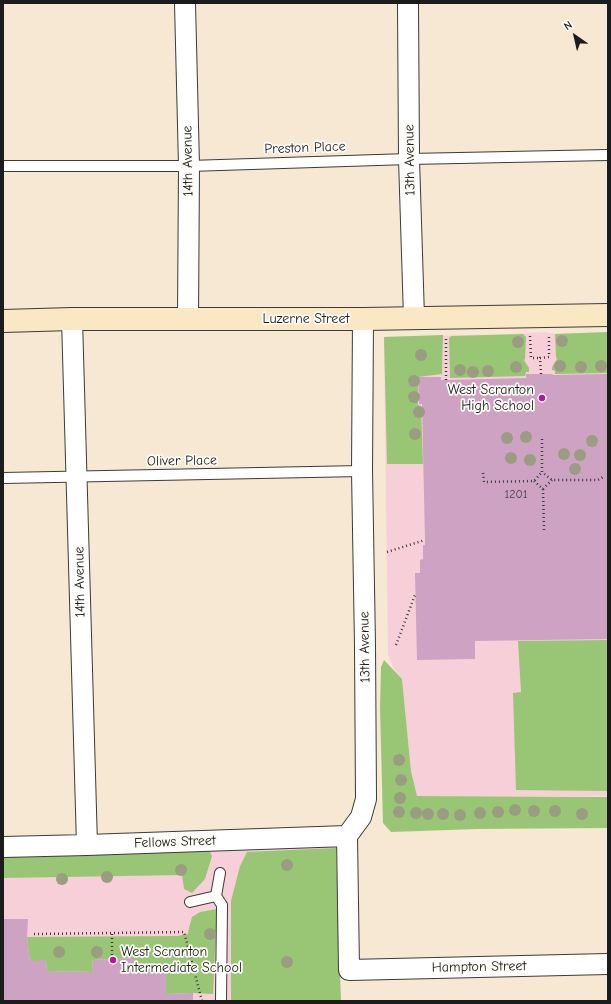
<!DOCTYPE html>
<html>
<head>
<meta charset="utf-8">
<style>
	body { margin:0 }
	#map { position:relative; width:611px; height:1004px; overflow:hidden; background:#f7e8d3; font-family:"Comic Neue",sans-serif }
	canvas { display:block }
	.frame { position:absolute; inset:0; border:4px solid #1c1c1c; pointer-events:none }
	.north { position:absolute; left:555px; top:16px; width:40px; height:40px; -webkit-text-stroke:3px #fdfcf7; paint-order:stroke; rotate:326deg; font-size:11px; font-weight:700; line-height:16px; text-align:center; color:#1c1c1c }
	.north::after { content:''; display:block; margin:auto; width:14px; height:18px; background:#1c1c1c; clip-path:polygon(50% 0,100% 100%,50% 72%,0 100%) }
</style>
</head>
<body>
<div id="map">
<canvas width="611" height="1004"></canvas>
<div class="frame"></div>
<div class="north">N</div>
</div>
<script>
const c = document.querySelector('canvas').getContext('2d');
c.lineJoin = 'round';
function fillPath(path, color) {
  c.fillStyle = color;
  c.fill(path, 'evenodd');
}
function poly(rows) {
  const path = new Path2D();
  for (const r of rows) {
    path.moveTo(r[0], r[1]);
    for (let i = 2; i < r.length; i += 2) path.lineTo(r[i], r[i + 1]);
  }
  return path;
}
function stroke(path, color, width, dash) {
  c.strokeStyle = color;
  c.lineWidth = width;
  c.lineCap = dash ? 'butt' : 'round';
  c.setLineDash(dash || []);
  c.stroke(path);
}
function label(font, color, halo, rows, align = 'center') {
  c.font = font + ' "Comic Neue",sans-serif';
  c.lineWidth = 3.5;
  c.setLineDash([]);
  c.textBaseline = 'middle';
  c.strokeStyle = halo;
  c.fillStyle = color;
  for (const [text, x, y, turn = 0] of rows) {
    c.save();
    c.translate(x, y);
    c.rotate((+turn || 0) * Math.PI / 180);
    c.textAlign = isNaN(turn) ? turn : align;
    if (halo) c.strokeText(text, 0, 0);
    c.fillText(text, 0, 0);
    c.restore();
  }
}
const built = poly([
	[545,332,555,334,608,332,608,796,417,796,411,771,402,679,394,669,388,655,384,339,385,337,511,334],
	[336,836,337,1001,3,1001,3,848]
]);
const green = poly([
	[608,332,608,373,555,374,555,371,552,370,552,367,557,359,556,357,555,334],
	[523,334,526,337,525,359,524,360,529,368,529,372,526,372,525,376,450,378,449,338,451,336],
	[443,335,442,374,418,377,418,405,421,406,423,464,387,464,384,337],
	[607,640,608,791,516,790,513,693,521,692,518,641],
	[384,660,402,679,411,771,417,796,608,797,608,828,477,829,391,832,383,823,380,708,381,667],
	[206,843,212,856,205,879,192,893,184,889,182,875,3,878,3,848],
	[336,848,341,1001,231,1001,231,901,240,866,247,852],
	[217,909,213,994,193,993,166,994,133,971,133,958,92,960,93,972,47,971,46,961,30,961,27,937,177,936,188,934,189,928,192,917,200,912]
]);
const building = poly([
	[526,374,552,374,553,375,608,374,608,639,475,641,475,659,417,660,415,573,420,573,420,560,423,559,423,545,425,545,425,540,422,404,419,404,418,377,441,377,441,380,446,380,526,378],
	[3,919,28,919,27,937,30,961,46,960,47,971,93,972,92,960,134,958,133,971,166,970,166,994,193,993,193,1001,3,1001]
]);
const path = poly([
	[530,336,531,358,540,358],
	[541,374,540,358,549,357,549,335],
	[446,380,446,336],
	[542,439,542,472,552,480,598,480,603,477],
	[483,473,484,482,534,481,542,472],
	[534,481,543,489,552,480],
	[543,489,544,531],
	[387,552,425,540],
	[396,645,415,595],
	[34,934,112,933],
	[112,959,112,933,184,932,202,1001]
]);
const lane = poly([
	[3,166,189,166,409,159,608,155],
	[3,478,362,471],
	[216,896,222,905,221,1001],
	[190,902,216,896,220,873]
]);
const street = poly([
	[185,3,189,166,188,319],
	[408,3,409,159,414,317],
	[72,319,87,845],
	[363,319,362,471,365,645,366,799,361,817,347,836,349,970,608,964],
	[3,847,87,845,347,836]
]);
const secondary = poly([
	[3,321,72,319,363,319,608,315]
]);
const trees = [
	[562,341],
	[518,342],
	[421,355],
	[560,366],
	[601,366],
	[516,367],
	[581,367],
	[460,370],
	[488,371],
	[473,372],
	[414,381],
	[414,397],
	[419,412],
	[415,434],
	[526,437],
	[507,438],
	[592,441],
	[564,454],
	[580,455],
	[511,458],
	[530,460],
	[575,469],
	[399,760],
	[401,780],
	[400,798],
	[515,810],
	[534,811],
	[555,811],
	[399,812],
	[498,812],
	[416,813],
	[480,813],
	[428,814],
	[443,814],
	[582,814],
	[460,815],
	[287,865],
	[181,870],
	[107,877],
	[62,879],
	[210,934],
	[59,952],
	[97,952],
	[287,962]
];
const markers = [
	[542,398,4,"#b5179e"],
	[113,960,4,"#b5179e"]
];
const numberNames = [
	["1201",516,495]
];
const streetNames = [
	["Preston Place",305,148,-2],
	["13th Avenue",410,160,-91],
	["14th Avenue",188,161,-91],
	["Luzerne Street",306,319],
	["Oliver Place",182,461,-1],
	["14th Avenue",80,582,-91],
	["13th Avenue",365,647,-91],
	["Fellows Street",175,842,-2],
	["Hampton Street",479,967,-1]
];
const poiNames = [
	["West Scranton",534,390],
	["High School",534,406],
	["West Scranton",121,952,"left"],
	["Intermediate School",121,968,"left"]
];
fillPath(built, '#f6cfd8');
fillPath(green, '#99c674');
fillPath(building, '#cda2c3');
stroke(lane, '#3d3b37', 12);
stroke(street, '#3d3b37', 22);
stroke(secondary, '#3d3b37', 24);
stroke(path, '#3d3b37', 2.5, [1, 3]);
stroke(lane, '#fff', 10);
stroke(street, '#fff', 20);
stroke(secondary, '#fae7c3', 22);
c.fillStyle = '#9a9d82';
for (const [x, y] of trees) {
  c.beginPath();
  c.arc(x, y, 6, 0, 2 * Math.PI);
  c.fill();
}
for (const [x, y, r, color] of markers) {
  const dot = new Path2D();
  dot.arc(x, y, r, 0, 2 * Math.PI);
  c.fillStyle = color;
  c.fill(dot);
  stroke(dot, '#fdfcf7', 1.5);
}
label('12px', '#483e46', null, numberNames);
label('14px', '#1c1c1c', '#fdfcf7', streetNames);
label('14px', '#1c1c1c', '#fdfcf7', poiNames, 'right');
</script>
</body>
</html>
